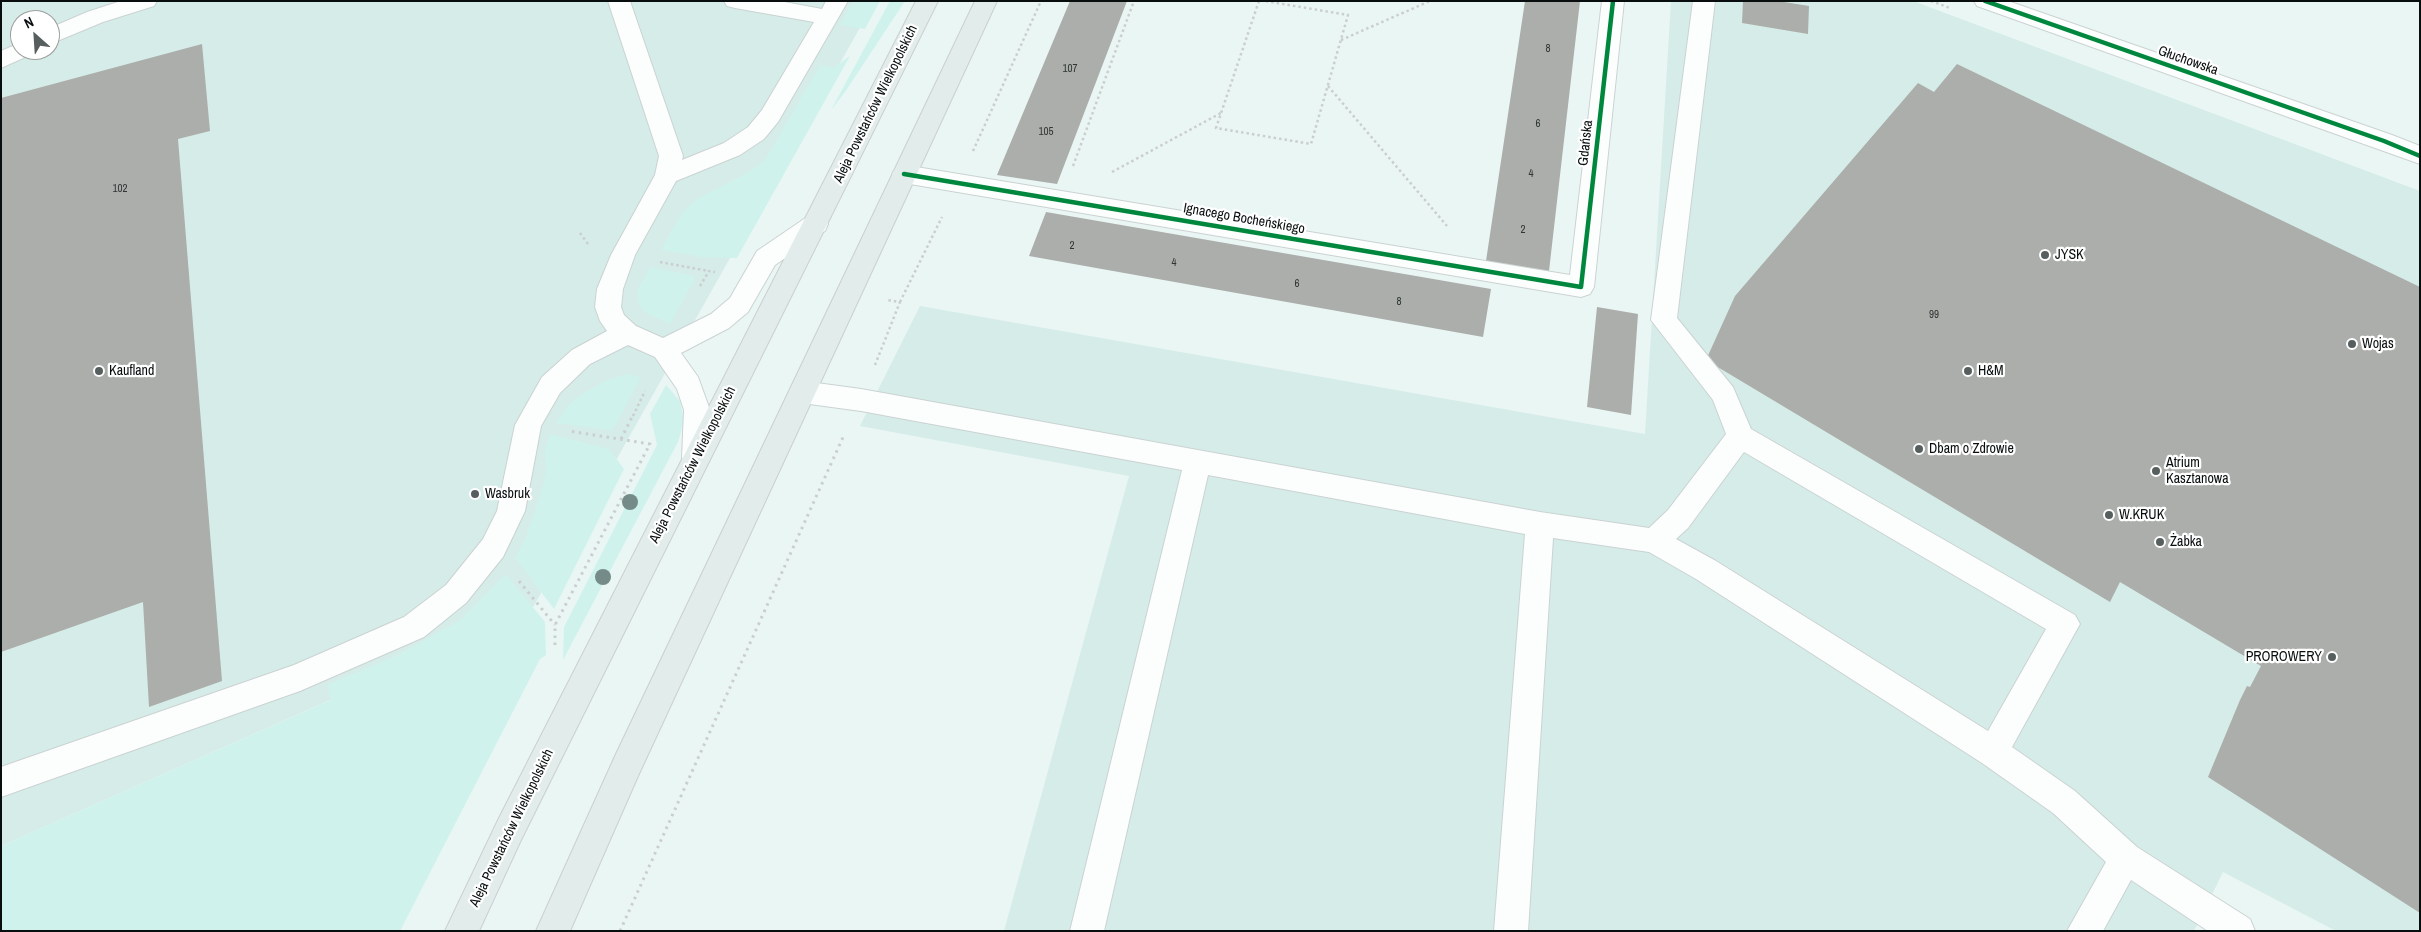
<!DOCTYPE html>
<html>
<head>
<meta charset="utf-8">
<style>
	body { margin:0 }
	#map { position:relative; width:2421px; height:932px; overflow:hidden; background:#eaf6f4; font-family:"Archivo Narrow",sans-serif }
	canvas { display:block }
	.frame { position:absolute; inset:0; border:2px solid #070e0d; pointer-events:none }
	.north { position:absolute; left:10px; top:10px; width:50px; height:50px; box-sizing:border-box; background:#fff; border:1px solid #9c9f9e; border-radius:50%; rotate:334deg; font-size:14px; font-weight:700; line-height:20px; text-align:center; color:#070e0d }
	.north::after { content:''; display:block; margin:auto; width:18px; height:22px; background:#565f5e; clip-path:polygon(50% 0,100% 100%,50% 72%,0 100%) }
</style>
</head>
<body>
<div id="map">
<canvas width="2421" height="932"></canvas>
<div class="frame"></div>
<div class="north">N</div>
</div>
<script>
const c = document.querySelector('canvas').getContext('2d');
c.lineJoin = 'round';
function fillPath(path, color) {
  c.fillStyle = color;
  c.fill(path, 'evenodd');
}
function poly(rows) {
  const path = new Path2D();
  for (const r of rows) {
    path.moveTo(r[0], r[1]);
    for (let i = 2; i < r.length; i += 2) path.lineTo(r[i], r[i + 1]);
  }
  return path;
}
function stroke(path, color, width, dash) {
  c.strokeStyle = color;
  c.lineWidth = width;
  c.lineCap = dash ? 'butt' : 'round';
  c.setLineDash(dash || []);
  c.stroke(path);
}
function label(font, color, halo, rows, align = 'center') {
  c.font = font + ' "Archivo Narrow",sans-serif';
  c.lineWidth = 4.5;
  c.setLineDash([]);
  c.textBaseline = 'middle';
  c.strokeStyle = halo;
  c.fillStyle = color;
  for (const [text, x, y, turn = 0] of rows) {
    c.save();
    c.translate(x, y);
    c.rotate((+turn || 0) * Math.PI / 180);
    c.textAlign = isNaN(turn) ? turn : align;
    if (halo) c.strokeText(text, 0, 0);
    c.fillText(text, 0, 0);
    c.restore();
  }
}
const built = poly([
	[10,1,875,1,505,657,441,651,1,846,1,3],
	[20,20,50,20,50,50,20,50],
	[1671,1,1913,1,2420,191,2420,931,2336,931,2223,872,2194,931,1004,931,1129,476,860,426,920,306,1645,434]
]);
const green = poly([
	[853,1,880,1,865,29,840,25],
	[890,1,905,1,845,92,831,110],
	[850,56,737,258,702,257,661,250,682,212,697,199,749,172,765,160,820,65,833,68],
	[650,267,694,276,695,279,670,324,644,312,638,300,638,288],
	[627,374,641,377,616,425,611,430,556,423,566,407,582,394,605,381],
	[666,385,680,401,684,421,678,442,563,660,564,627,657,445,650,414],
	[550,434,609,449,624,469,554,609,515,558,526,537,541,492,546,473,545,450],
	[506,574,545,622,546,655,540,659,400,931,1,931,1,846,331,700,327,685,400,654,460,620]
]);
const building = poly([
	[1070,1,1127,1,1057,184,997,175],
	[1525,1,1580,1,1549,271,1486,261],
	[1743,1,1778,1,1809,6,1808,34,1742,23],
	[202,44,210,131,178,139,222,681,149,707,143,602,1,652,1,98],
	[1957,64,2420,287,2420,913,2208,777,2240,700,2247,686,2250,687,2261,666,2120,582,2110,602,1706,360,1735,296,1918,83,1934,92],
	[1046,212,1491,289,1483,337,1029,256],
	[1597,307,1638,314,1631,415,1587,407]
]);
const pathFar1 = poly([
	[1259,1,1216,128,1311,144,1348,15,1265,1],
	[1931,1,1950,8],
	[1341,40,1430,1],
	[1328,86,1447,226],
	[973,151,1041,1],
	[1073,166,1134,1],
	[1112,172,1221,113],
	[580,233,588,244],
	[660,262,709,271],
	[700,286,709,271,715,272],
	[900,302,942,217],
	[875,365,900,302,887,300],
	[633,416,645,391]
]);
const path = poly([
	[621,439,633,415],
	[519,581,555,625],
	[555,645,555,625,650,444,569,431],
	[620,931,844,435]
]);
const minor = poly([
	[121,1,157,1,154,6,103,22,50,44,50,28,87,12,121,1],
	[608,1,630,1,683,156,682,160,724,143,748,127,762,110,814,22,735,8,727,6,724,1,779,1,822,9,826,1,848,1,778,122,764,139,740,155,676,181,635,255,623,289,621,307,624,315,636,326,663,338,711,314,730,298,757,251,807,217,816,215,825,217,828,224,825,231,775,265,748,312,729,328,681,353,698,377,710,410,710,458,706,466,696,470,686,466,682,458,684,410,677,389,655,357,628,345,590,364,560,393,541,426,525,511,503,557,466,603,424,637,300,691,1,797,1,767,294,665,404,617,446,585,483,539,497,511,515,425,542,377,572,350,607,331,600,321,595,307,597,289,611,255,655,175,659,156,608,1],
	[1602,1,1624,1,1594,287,1590,294,1581,297,904,183,896,180,892,174,896,168,904,165,1570,275,1602,1],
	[1693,1,1715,1,1677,318,1733,387,1751,429,2075,615,2080,624,2075,633,2012,747,2075,791,2137,847,2250,919,2255,931,2208,931,2131,880,2103,931,2067,931,2106,862,2053,813,1982,763,1696,579,1649,552,1553,538,1528,931,1494,931,1525,534,1208,475,1104,931,1070,931,1182,470,861,411,802,403,793,400,789,392,793,384,802,381,861,389,1540,512,1649,528,1668,510,1726,434,1713,400,1651,320,1693,1],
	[1744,452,2046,629,1988,731,1716,561,1676,539,1688,528,1744,452],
	[1974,1,2008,1,2392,135,2420,146,2420,164,1977,6,1974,1],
	[20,43,20,50,33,50,30,55,1,68,1,51,20,43]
]);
const major = poly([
	[916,1,938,1,521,840,479,931,445,931,499,818,916,1],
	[975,1,997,1,638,776,570,931,536,931,616,754,975,1]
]);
const cycleway = poly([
	[1985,1,2384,141,2420,156],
	[904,174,1581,287,1613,1]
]);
const trees = [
	[630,502],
	[603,577]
];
const markers = [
	[2045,255,5,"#565f5e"],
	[2352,344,5,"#565f5e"],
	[99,371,5,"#565f5e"],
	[1968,371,5,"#565f5e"],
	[1919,449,5,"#565f5e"],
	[2156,471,5,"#565f5e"],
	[475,494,5,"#565f5e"],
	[2109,515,5,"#565f5e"],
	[2160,542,5,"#565f5e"],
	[2332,657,5,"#565f5e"]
];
const numberNames = [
	["8",1548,49],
	["107",1070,69],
	["6",1538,124],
	["105",1046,132],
	["4",1531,174],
	["102",120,189],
	["2",1523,230],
	["2",1072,246],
	["4",1174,263],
	["6",1297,284],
	["8",1399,302],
	["99",1934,315]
];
const streetNames = [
	["Głuchowska",2188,61,19],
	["Aleja Powstańców Wielkopolskich",876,104,-64],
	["Gdańska",1586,143,-84],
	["Ignacego Bocheńskiego",1244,219,10],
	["Aleja Powstańców Wielkopolskich",693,465,-63],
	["Aleja Powstańców Wielkopolskich",512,828,-64]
];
const poiNames = [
	["JYSK",2055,255],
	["Wojas",2362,344],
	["Kaufland",109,371],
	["H&M",1978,371],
	["Dbam o Zdrowie",1929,449],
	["Atrium",2166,463],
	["Kasztanowa",2166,479],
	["Wasbruk",485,494],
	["W.KRUK",2119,515],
	["Żabka",2170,542],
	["PROROWERY",2322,657,"right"]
];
fillPath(built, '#d6ece8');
fillPath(green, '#d0f2ec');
fillPath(building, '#abaeab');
stroke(minor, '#cad3d2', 2);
stroke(major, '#cbd0cf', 2);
stroke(pathFar1, '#cbcece', 2.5, [2.5, 3]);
stroke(path, '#cbcece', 3, [2.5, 4.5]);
fillPath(minor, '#fcfefd');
fillPath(major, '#e2ecea');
stroke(cycleway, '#00873e', 4.5);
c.fillStyle = '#748b88';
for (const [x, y] of trees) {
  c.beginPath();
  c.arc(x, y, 8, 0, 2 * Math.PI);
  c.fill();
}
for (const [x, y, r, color] of markers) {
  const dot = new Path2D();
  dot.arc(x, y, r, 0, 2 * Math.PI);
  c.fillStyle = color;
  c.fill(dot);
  stroke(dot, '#fff', 2);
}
label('11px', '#303634', null, numberNames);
label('14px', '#070e0d', '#fff', streetNames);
label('14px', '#070e0d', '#fff', poiNames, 'left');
</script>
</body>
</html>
